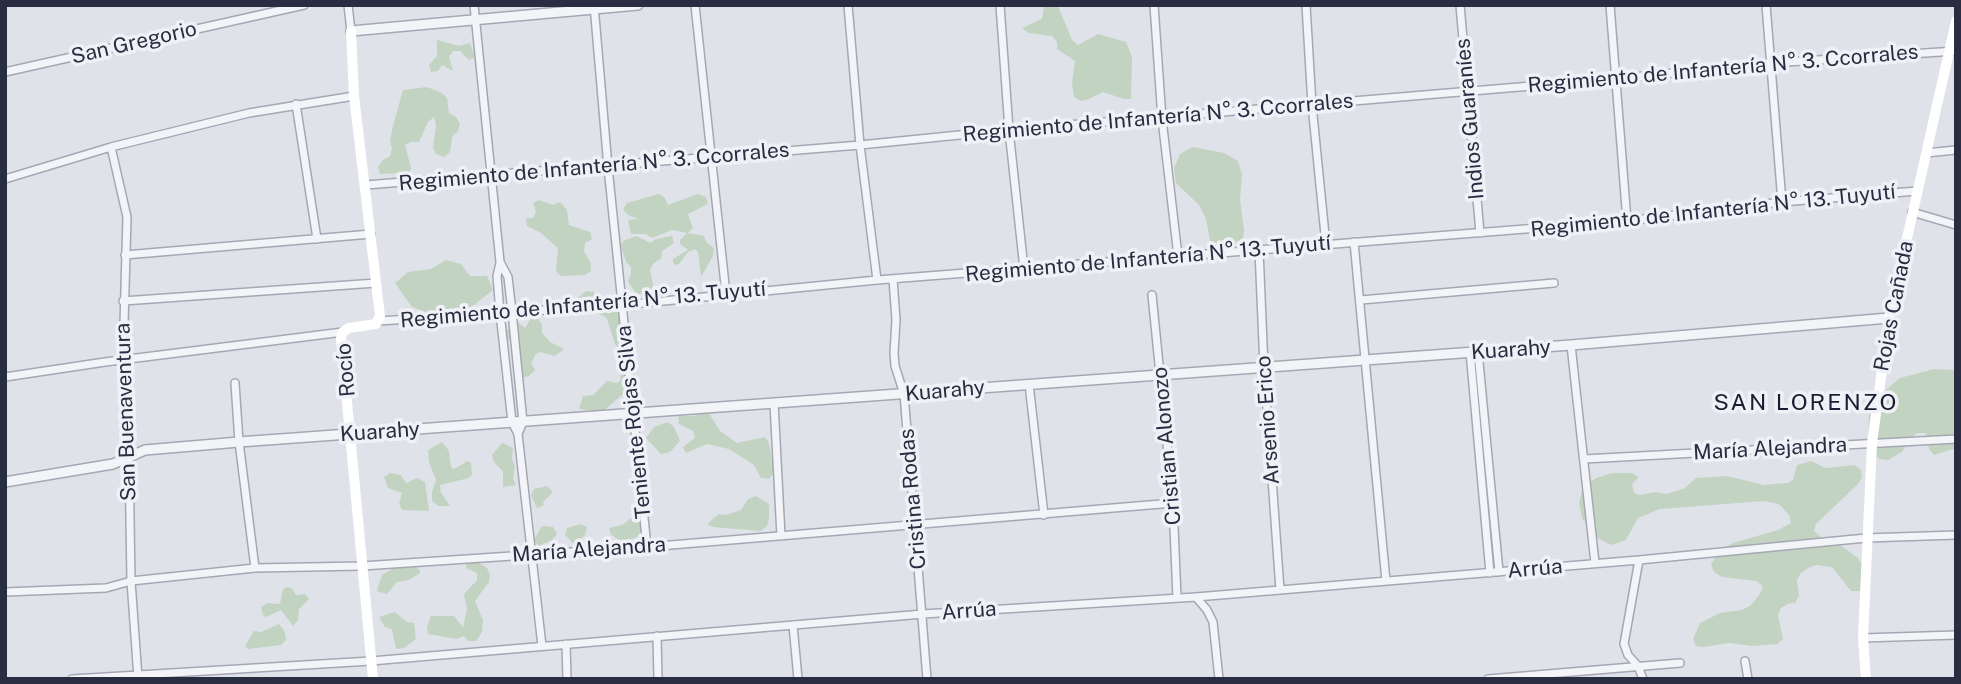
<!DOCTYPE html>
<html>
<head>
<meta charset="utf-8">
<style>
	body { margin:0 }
	#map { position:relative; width:1961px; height:684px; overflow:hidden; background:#e0e2e9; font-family:"Public Sans",sans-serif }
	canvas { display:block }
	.frame { position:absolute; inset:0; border:7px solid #292d41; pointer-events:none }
</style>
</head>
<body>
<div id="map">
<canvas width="1961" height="684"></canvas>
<div class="frame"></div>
</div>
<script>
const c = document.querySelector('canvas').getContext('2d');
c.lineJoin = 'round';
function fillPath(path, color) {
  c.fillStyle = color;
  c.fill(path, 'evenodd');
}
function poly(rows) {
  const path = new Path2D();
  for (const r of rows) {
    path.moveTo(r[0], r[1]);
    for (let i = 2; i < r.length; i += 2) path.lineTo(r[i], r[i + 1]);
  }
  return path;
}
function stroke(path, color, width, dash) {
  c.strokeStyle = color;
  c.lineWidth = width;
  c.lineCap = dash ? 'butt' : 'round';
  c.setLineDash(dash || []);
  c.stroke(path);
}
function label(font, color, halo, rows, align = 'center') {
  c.font = font + ' "Public Sans",sans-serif';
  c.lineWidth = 7;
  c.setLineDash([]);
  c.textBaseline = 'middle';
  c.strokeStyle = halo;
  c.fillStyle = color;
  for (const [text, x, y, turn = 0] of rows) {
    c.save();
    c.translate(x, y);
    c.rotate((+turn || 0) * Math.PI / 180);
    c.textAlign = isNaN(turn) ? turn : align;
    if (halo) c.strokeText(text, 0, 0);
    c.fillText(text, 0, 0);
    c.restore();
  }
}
const green = poly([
	[1044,5,1058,6,1072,40,1078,45,1098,34,1126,42,1132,57,1131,99,1124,99,1103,92,1089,99,1081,101,1074,97,1072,83,1075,61,1057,49,1057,42,1052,36,1029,33,1022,28,1042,19],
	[437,40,459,46,470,43,475,57,469,60,460,51,453,51,449,57,453,71,442,65,438,71,431,72,429,65,437,56],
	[427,87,442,93,447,98,449,113,456,117,460,124,458,131,452,137,450,152,444,157,436,154,433,148,436,125,434,117,428,122,419,142,411,142,405,145,411,168,409,175,402,173,380,174,378,167,383,160,390,156,392,149,390,141,393,126,403,90],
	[1193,147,1224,153,1238,161,1242,175,1240,199,1244,231,1243,240,1232,248,1210,241,1206,219,1199,205,1176,183,1174,168,1180,154],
	[659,194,665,198,668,205,698,194,706,197,708,204,688,214,693,228,688,233,704,236,707,243,714,248,713,256,701,277,698,252,695,249,688,252,679,264,675,265,673,262,673,259,688,250,680,244,680,240,687,233,672,230,652,238,646,234,631,234,628,220,639,219,628,215,623,209,627,203],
	[539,200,553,205,560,202,567,210,569,225,590,232,592,239,585,243,584,251,591,264,591,271,585,275,561,276,556,271,558,248,541,233,527,226,526,218,533,218,536,212,533,203],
	[637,236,650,243,656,239,672,236,674,243,662,251,661,259,654,263,650,270,653,284,651,293,636,294,628,281,631,274,631,267,626,262,621,246,623,241],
	[446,260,461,264,470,276,487,276,493,290,470,308,426,312,412,307,395,283,408,272,431,269],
	[586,291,594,292,599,303,618,307,621,310,625,343,618,347,615,344,607,319,604,316,580,307,576,299],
	[531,318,538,318,542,325,542,333,550,342,564,349,555,356,540,352,536,354,531,363,535,370,529,376,522,378,512,366,520,352,517,346,508,340,507,330,519,323,525,328],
	[622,366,629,367,628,390,602,412,579,409,583,396,593,395,607,381,617,383,620,381],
	[1934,369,1956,370,1956,448,1934,455,1929,449,1926,433,1917,433,1911,438,1902,452,1888,460,1880,459,1873,454,1868,439,1869,415,1882,393,1900,378],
	[708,412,720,431,737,443,765,437,769,443,774,473,769,479,761,478,754,465,729,449,707,444,686,453,683,447,695,438,693,431,679,424,678,416,693,416],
	[668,422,674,427,680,441,670,452,661,454,646,438,654,427],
	[442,442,449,451,451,467,454,469,468,461,471,463,472,475,469,478,440,485,441,493,450,506,438,506,432,501,432,492,436,480,429,462,428,450],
	[502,443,513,448,512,459,515,467,513,479,516,485,503,487,503,472,494,462,492,455],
	[1811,461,1825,468,1855,465,1861,470,1862,477,1858,484,1816,524,1814,531,1825,541,1840,545,1858,558,1863,565,1865,586,1859,591,1851,591,1832,567,1816,565,1808,568,1801,573,1797,580,1799,596,1795,603,1787,604,1780,609,1778,616,1783,639,1777,644,1752,646,1729,643,1704,647,1696,646,1693,639,1700,623,1720,613,1742,610,1750,606,1760,594,1763,587,1757,581,1722,577,1714,572,1711,565,1718,551,1733,543,1778,530,1791,523,1789,515,1779,504,1764,501,1660,509,1638,518,1626,540,1611,545,1596,537,1582,518,1579,503,1583,487,1596,478,1612,473,1632,473,1639,477,1632,484,1634,493,1640,495,1655,492,1667,494,1685,488,1696,478,1727,476,1764,485,1788,483,1793,480,1797,465],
	[390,473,401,475,406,483,417,478,425,482,429,511,402,510,399,504,402,493,388,488,384,477],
	[547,486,553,492,543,502,544,505,537,508,531,495,534,489],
	[756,496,769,504,769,519,767,526,761,531,713,527,707,524,719,514,726,515,741,510,748,499],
	[641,511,648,516,646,524,637,537,624,542,611,535,609,528,622,525],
	[580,524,587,527,585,535,575,545,565,535,567,528],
	[546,526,553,527,557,534,552,540,539,546,534,540,541,527],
	[474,559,487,568,490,575,489,582,475,601,483,620,482,632,476,641,468,641,464,636,457,639,428,634,427,627,431,616,454,616,463,627,467,609,464,594,477,580,477,573,466,568,466,564],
	[397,566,414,566,420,570,420,573,409,580,397,582,387,594,377,591,382,575],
	[286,587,292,588,296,595,305,594,309,599,299,609,298,620,293,626,281,610,266,617,263,615,261,607,268,603,280,604,283,589],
	[395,612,407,622,414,623,416,639,404,648,396,649,392,629,385,627,379,617],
	[279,624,285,632,286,640,281,645,248,649,245,646,254,631,261,632]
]);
const minor = poly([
	[348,5,351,31],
	[474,5,500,262,508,277,512,312,523,422,518,434],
	[594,5,608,167,647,547],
	[695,5,726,294],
	[848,5,860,145,877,280],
	[1000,5,1009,130,1024,269],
	[1154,5,1162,119,1178,256],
	[1306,5,1312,105,1326,245],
	[1460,5,1480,233],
	[1610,5,1627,221],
	[1766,5,1782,202],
	[5,72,304,5],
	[296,104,317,239],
	[111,147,127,217,123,360,129,457,131,581,138,678],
	[1926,153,1956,150],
	[5,179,111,147,249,113,354,96],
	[366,185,860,145,1009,130,1614,79,1771,63,1956,51],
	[1912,212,1956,225],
	[1354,242,1386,581],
	[1259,250,1264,367,1280,590],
	[125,255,371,234],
	[500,263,497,276,500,313,512,422,518,434,542,646],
	[893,279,896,320,894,353,895,366,904,394,927,679],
	[1152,295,1173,503,1177,598],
	[1361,300,1554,283],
	[123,301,376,283],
	[379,321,623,305,877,280,1627,221,1782,202,1917,191],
	[1571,345,1595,563],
	[1470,352,1490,573],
	[1478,352,1499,572],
	[5,377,105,362,343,332],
	[235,383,239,442,255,568],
	[1029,384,1044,515],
	[774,403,781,536],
	[1584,459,1956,439],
	[1639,560,1624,644,1628,655,1638,666,1643,679],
	[5,592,106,588,131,581,255,568,362,566,647,547,1173,503],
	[1196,597,1207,610,1213,622,1219,679],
	[793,625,798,679],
	[657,636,658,679],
	[1863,638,1956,635],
	[566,644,567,679],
	[1745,661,1748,679],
	[72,679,371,661,923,614,1196,597,1639,560,1866,538,1956,535],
	[1488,679,1680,663]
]);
const tertiary = poly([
	[351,31,638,5],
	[5,482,113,464,145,450,239,442,1571,345,1889,318]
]);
const secondary = poly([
	[351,31,354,96,380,316,376,324,349,328,343,332,341,338,373,679],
	[1866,679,1863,638,1872,443,1889,318,1956,21]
]);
const streetNames = [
	["San Gregorio",134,43,-13],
	["Regimiento de Infantería N° 3. Ccorrales",1723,69,-5],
	["Regimiento de Infantería N° 3. Ccorrales",1158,118,-5],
	["Indios Guaraníes",1470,119,-95],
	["Regimiento de Infantería N° 3. Ccorrales",594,167,-5],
	["Regimiento de Infantería N° 13. Tuyutí",1713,211,-6],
	["Regimiento de Infantería N° 13. Tuyutí",1148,259,-5],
	["Regimiento de Infantería N° 13. Tuyutí",583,305,-5],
	["Rojas Cañada",1894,306,-79],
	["Kuarahy",1511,350,-4],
	["Rocío",346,370,-95],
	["Kuarahy",945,391,-5],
	["San Buenaventura",126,412,-92],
	["Arsenio Erico",1268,420,-94],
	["Teniente Rojas Silva",634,422,-96],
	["Kuarahy",380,432,-4],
	["Cristian Alonozo",1167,446,-95],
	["María Alejandra",1770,449,-3],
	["Cristina Rodas",913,499,-95],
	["María Alejandra",589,550,-4],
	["Arrúa",1535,569,-5],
	["Arrúa",969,611,-4]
];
const neighbourhoodNames = [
	["SAN LORENZO",1806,403]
];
fillPath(green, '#c2d3c1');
stroke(minor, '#a5a8b3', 10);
stroke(tertiary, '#a5a8b3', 12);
stroke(minor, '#f3f4f8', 7);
stroke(tertiary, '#f3f4f8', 9);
stroke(secondary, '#fff', 10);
label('21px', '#292d41', '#f0f1f7', streetNames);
c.letterSpacing = '2px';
label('23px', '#1b1e32', '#f0f1f7', neighbourhoodNames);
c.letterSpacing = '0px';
</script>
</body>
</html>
